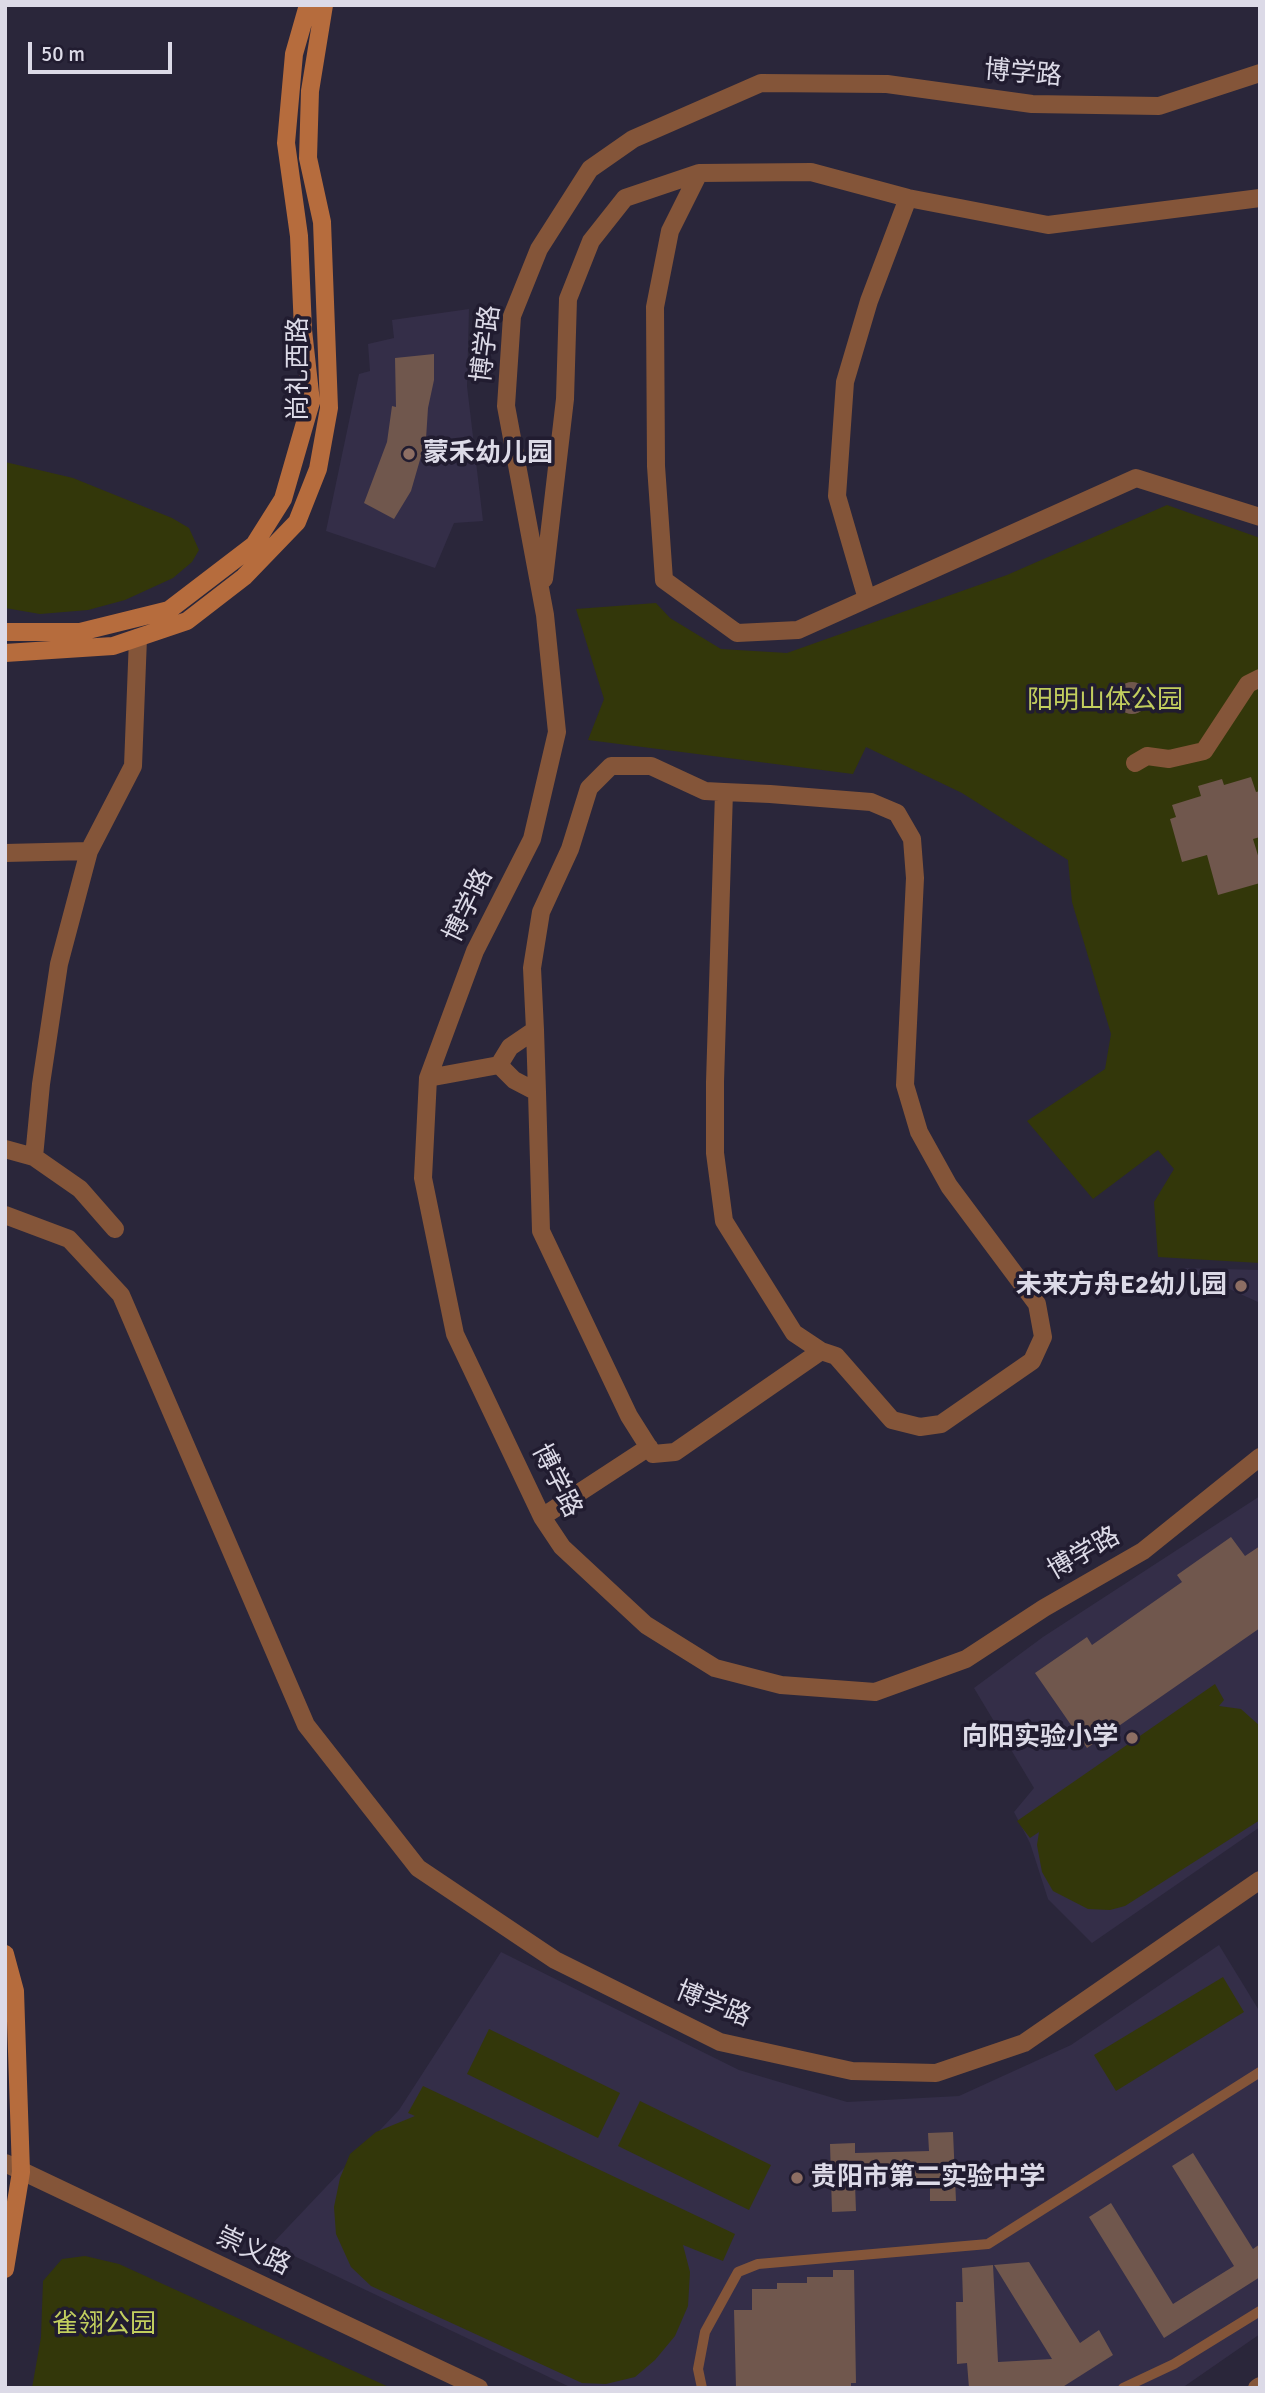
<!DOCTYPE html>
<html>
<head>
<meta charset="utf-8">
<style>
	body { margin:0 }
	#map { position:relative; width:1265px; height:2393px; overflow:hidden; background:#2a263a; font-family:Signika,sans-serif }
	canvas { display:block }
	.frame { position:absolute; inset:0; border:7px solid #dcdae7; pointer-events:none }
	.scale { position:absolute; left:28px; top:42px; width:144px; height:32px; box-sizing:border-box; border:4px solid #dcdae7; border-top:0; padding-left:9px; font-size:21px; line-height:24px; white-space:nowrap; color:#dcdae7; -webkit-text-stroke:5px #211c30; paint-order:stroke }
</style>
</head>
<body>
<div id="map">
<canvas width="1265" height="2393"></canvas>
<div class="frame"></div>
<div class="scale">50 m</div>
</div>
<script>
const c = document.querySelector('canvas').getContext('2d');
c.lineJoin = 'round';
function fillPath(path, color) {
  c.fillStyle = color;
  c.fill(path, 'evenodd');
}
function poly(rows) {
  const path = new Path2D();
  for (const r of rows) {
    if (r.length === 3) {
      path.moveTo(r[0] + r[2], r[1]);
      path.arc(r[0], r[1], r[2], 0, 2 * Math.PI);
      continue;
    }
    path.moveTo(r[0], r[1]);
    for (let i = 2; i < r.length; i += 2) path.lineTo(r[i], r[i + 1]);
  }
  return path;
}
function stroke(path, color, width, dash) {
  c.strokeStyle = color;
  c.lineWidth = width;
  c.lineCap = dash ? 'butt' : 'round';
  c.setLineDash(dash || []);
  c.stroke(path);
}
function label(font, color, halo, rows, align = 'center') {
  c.font = font + ' Signika,"Noto Sans SC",sans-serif';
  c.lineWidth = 7;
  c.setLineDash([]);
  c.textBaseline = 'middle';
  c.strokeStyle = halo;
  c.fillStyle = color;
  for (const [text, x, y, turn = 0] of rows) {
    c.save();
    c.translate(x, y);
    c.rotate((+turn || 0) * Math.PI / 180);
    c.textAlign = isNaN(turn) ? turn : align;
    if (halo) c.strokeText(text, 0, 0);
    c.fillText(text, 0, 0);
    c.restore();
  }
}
const built = poly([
	[469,309,467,386,483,521,454,523,435,568,326,531,359,374,370,371,368,344,394,338,392,320],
	[1183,1268,1260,1270,1260,1304,1258,1302],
	[1260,1496,1260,1827,1092,1943,1048,1899,1030,1843,1014,1812,1034,1788,974,1688,1043,1637],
	[1219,1945,1260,2012,1260,2334,1182,2388,572,2388,271,2245,399,2110,501,1952,739,2070,847,2102,959,2096,1071,2045]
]);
const green = poly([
	[5,462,73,478,172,518,189,528,199,550,192,562,173,578,125,600,88,610,40,614,5,608],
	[1167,505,1260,538,1260,1263,1158,1257,1154,1202,1174,1169,1158,1150,1093,1199,1027,1121,1105,1069,1111,1034,1072,902,1068,860,962,793,866,747,853,774,588,740,604,699,576,609,656,603,670,618,721,649,787,653,1007,575],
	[1215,1684,1224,1700,1219,1706,1241,1709,1260,1726,1260,1820,1125,1906,1110,1910,1088,1909,1053,1891,1042,1872,1037,1845,1039,1832,1030,1838,1017,1821],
	[1223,1977,1244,2012,1116,2091,1094,2055],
	[489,2029,620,2093,598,2138,467,2074],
	[423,2086,735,2234,723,2261,683,2245,690,2272,688,2306,675,2336,655,2360,635,2377,606,2384,582,2383,371,2286,351,2267,336,2234,334,2207,340,2178,350,2154,376,2132,415,2116,408,2113],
	[640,2101,771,2165,749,2210,618,2146],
	[85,2256,119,2264,391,2388,32,2388,41,2337,43,2281,62,2259]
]);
const building = poly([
	[434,354,434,380,428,408,426,439,411,491,394,519,364,503,387,442,392,406,396,407,395,358],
	[1132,698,16],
	[1251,777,1256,792,1260,791,1260,837,1253,839,1260,862,1260,883,1218,895,1207,855,1182,862,1170,819,1176,817,1172,805,1201,796,1198,786,1222,779,1224,785],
	[1231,1537,1245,1556,1260,1546,1260,1628,1087,1748,1035,1673,1087,1637,1092,1645,1182,1582,1177,1575],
	[953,2132,956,2201,930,2201,930,2181,855,2184,856,2211,832,2212,830,2144,855,2143,855,2153,929,2151,928,2133],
	[1193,2153,1253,2249,1260,2244,1260,2277,1164,2338,1089,2217,1111,2203,1173,2304,1234,2266,1172,2166],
	[1029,2262,1080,2343,1099,2330,1113,2355,1061,2388,969,2388,967,2363,957,2364,956,2302,963,2302,962,2268,993,2265,998,2362,1052,2359,994,2265],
	[833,2270,854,2270,856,2383,851,2383,851,2388,736,2388,734,2310,752,2310,752,2289,777,2289,777,2283,807,2283,807,2277,833,2277]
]);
const lane = poly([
	[702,2388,698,2369,705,2332,738,2272,758,2264,988,2244,1260,2072],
	[1123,2388,1174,2364,1260,2311]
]);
const street = poly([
	[1260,73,1159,106,1032,104,887,84,761,83,633,139,590,169,539,249,512,316,506,406,545,615,557,732,532,839,475,951,428,1078,423,1178,455,1334,542,1517,562,1547,646,1625,715,1668,781,1685,875,1692,966,1659,1044,1608,1143,1551,1260,1457],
	[699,173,670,231,655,307,656,466,664,580,737,633,798,630,1136,478,1260,517],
	[544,579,565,399,568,299,591,241,625,198,699,173,811,172,908,198,1048,225,1260,198],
	[867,599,837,496,845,382,869,301,908,198],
	[1135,763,1147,756,1169,759,1204,751,1248,684,1260,678],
	[5,853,89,851],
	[535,1030,537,1092],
	[499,1065,510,1047,535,1030,532,968,541,912,570,849,589,788,611,766,651,766,705,791,724,792,770,794,871,802,897,813,912,839,915,878,905,1085,919,1132,949,1186,1037,1304,1043,1337,1032,1361,941,1424,920,1427,892,1420,836,1356,821,1351,794,1333,724,1221,715,1153,715,1082,724,792],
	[428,1078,499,1065,514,1080,537,1092,541,1231,629,1416,653,1454,675,1452,821,1351],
	[5,1149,34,1157,80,1189,115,1229],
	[34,1157,41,1084,59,964,89,851,133,766,138,638],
	[5,1215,69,1239,121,1295,306,1725,418,1868,555,1960,720,2042,852,2071,936,2073,1024,2043,1260,1880],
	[542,1517,649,1447],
	[5,2163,479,2388],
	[1257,2388,1260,2386]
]);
const secondary = poly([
	[5,632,80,632,169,610,254,545,283,499,311,402,303,330,299,236,286,143,294,54,308,5],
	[5,653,113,646,187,621,244,577,297,522,318,469,329,408,322,222,308,158,310,91,324,5],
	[5,1954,15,1991,21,2172,5,2269]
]);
const markers = [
	[409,454,7,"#8d6e63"],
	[1241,1286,7,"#8d6e63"],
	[1132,1738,7,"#8d6e63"],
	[797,2178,7,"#8d6e63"]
];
const streetNames = [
	["博学路",1023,74,5],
	["博学路",487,344,-83],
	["尚礼西路",299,369,-90],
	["博学路",469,906,-64],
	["博学路",556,1481,63],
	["博学路",1084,1554,-30],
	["博学路",713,2005,22],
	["崇义路",253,2252,25]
];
const poiNames = [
	["蒙禾幼儿园",423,454],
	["未来方舟E2幼儿园",1227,1286,"right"],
	["向阳实验小学",1118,1738,"right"],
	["贵阳市第二实验中学",811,2178]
];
const parkNames = [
	["阳明山体公园",1105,701],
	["雀翎公园",104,2325]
];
fillPath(built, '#342e48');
fillPath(green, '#33370a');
fillPath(building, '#70574d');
stroke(lane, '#845539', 10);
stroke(street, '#845539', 18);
stroke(secondary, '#b66c3d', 18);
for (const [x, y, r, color] of markers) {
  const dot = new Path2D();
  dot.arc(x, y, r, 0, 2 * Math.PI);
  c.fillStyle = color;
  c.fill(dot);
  stroke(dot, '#211c30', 2.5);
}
label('26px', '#dcdae7', '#211c30', streetNames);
label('bold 26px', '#dcdae7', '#211c30', poiNames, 'left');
label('26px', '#c2ce5e', '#211c30', parkNames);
</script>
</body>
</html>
